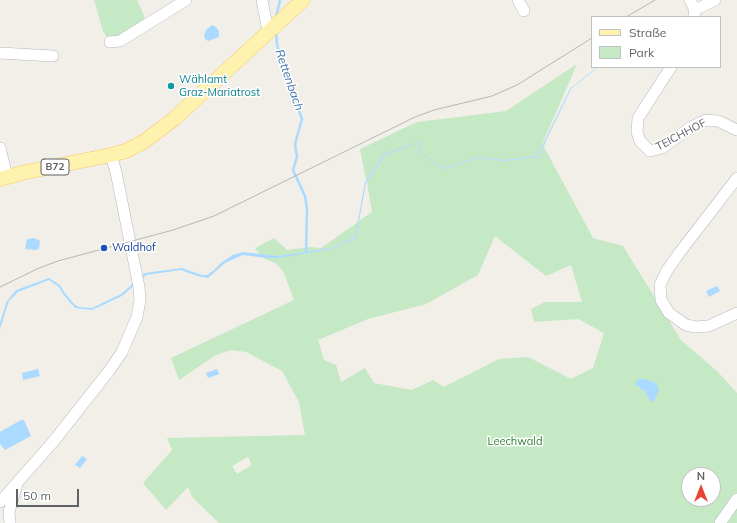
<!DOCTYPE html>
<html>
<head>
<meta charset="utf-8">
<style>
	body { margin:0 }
	#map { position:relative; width:737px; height:523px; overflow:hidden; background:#f1efe8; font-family:Mulish,sans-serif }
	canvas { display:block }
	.legend { position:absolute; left:591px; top:16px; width:130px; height:52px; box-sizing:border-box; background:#fff; border:1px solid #bfc1c3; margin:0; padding:5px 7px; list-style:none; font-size:12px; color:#5f6368 }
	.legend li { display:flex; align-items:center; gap:8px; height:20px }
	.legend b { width:20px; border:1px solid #bfc1c3 }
	.north { position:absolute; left:681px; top:467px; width:40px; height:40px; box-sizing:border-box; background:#fff; border:1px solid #bfc1c3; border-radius:50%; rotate:0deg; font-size:11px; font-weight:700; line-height:16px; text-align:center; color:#5f6368 }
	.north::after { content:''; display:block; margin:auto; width:14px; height:18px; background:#ea4335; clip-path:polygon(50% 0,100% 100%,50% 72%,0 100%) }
	.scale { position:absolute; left:16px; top:489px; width:63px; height:18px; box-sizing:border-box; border:2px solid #5f6368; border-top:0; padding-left:5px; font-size:12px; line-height:14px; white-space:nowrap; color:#5f6368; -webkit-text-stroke:3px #fff; paint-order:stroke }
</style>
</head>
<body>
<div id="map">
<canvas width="737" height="523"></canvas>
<ul class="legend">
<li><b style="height:5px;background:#fff2af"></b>Straße</li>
<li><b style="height:11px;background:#c5e8c5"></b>Park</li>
</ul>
<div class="north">N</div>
<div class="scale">50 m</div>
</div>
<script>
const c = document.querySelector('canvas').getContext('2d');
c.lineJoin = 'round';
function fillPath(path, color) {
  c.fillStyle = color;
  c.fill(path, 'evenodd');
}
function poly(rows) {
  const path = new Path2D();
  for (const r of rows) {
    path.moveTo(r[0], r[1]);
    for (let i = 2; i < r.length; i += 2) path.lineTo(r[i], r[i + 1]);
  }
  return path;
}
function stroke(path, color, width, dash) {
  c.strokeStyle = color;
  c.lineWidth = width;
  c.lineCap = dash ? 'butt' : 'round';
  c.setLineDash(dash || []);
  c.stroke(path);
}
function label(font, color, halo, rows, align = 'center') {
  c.font = font + ' Mulish,sans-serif';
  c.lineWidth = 3;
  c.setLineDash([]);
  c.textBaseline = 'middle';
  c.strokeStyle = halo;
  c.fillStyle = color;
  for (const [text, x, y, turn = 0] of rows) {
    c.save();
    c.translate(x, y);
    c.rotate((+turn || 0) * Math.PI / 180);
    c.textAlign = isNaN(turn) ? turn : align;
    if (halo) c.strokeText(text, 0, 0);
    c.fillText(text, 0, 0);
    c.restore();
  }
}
const green = poly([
	[94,0,137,0,145,18,110,42,103,31],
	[577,64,537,156,506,160,477,157,445,168,426,157,445,169,477,158,506,161,538,157,547,139,544,147,593,238,623,246,681,340,717,371,737,393,737,523,219,523,192,497,188,487,166,510,143,483,172,450,167,438,305,435,299,402,282,371,246,352,231,350,216,355,179,380,171,358,294,300,284,273,277,264,261,257,266,258,332,249,356,238,359,221,372,212,367,182,385,155,417,143,421,152,418,143,384,154,366,180,360,149,417,122,506,111],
	[495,236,546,276,571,265,582,302,545,302,531,309,534,322,578,319,604,333,593,368,571,379,528,357,499,359,444,387,433,380,412,390,374,383,365,368,341,382,336,365,324,360,318,340,368,319,426,304,478,275],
	[638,388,657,396,651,402,644,391],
	[248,457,252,465,237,474,232,466],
	[689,475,713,475,713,499,689,499],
	[358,222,355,237,332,248,278,256,260,255,255,248,274,238,287,250,310,247,321,248]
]);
const water = poly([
	[212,25,216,27,219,31,219,37,208,41,205,39,204,35,206,30],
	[597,67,598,67,571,89,538,157,506,161,477,158,445,169,421,154,417,143,385,155,366,183,356,238,332,249,278,258,266,258,243,255,225,263,208,278,197,276,181,270,146,275,122,296,92,310,75,308,62,293,59,287,49,280,18,292,9,301,0,329,0,322,7,301,16,290,49,278,60,285,64,292,75,305,79,307,92,308,121,294,145,273,182,268,202,275,207,275,214,270,222,262,233,255,243,252,278,256,332,248,355,237,365,182,384,154,418,142,422,154,445,168,477,157,506,160,537,156,570,89],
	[34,238,40,241,39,248,37,250,25,249,27,239],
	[717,286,720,291,709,297,706,291],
	[38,369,40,376,23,380,22,373],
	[217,369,219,374,208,378,206,373],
	[638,379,644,379,656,383,659,389,655,400,651,402,644,391,635,384],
	[21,420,24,420,31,436,5,450,0,444,0,432],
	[82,456,87,459,80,468,75,465]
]);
const stream = poly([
	[276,17,280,0],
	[276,32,277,44,280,57,302,119,295,144,297,157,293,170,305,196,307,209,306,252]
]);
const minor = poly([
	[262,0,267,26,271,29],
	[518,0,524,11],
	[690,0,695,10,694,16],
	[695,10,715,0],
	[110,42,120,41,186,0],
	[0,53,53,56],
	[671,67,638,118,637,132,640,141,650,151,662,148,691,127,706,120,718,121,737,130],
	[0,148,7,177],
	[737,178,680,252,666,272,660,285,661,300,669,313,686,325,696,327,709,326,737,313],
	[0,502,53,442,109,371,122,352,137,317,140,300,139,287,116,172,111,155],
	[10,523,9,512,17,484],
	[720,523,737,499]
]);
const major = poly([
	[0,179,26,172,111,155,126,151,145,141,174,119,303,0]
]);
const tram = poly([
	[626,17,655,0],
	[0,287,39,268,58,261,173,230,214,216,415,117,434,110,492,96,517,85,592,38]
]);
const markers = [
	[171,86,4,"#0f9aa8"],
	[104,248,4,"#1a4fb4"]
];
const shields = [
	[55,167,28]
];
const shieldNames = [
	["B72",55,167]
];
const cultureNames = [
	["Wählamt",179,80],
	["Graz-Mariatrost",179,93]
];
const streetNames = [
	["TEICHHOF",681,135,-28]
];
const transitNames = [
	["Waldhof",112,248]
];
const parkNames = [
	["Leechwald",515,442]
];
const waterNames = [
	["Rettenbach",289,80,71]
];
fillPath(green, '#c5e8c5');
fillPath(water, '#aadaff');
stroke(stream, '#aadaff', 2.5);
stroke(minor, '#b5b8bc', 12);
stroke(major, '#f2c960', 15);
stroke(minor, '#fff', 11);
stroke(major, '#fff2af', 14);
stroke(tram, '#b6b7b8', 1);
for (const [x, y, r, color] of markers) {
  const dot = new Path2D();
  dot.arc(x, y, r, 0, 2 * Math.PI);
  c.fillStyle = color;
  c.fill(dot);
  stroke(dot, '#fff', 1.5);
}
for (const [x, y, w] of shields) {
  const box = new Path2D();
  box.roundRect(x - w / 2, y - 8, w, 16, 3);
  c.fillStyle = '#fff';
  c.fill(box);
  stroke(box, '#5f6368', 1);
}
label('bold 10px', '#5f6368', null, shieldNames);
label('11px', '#0d838f', '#fff', cultureNames, 'left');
label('11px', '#5f6368', '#fff', streetNames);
label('11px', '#164399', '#fff', transitNames, 'left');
label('11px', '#348238', '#fff', parkNames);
label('italic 12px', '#4174aa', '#fff', waterNames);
</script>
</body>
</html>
